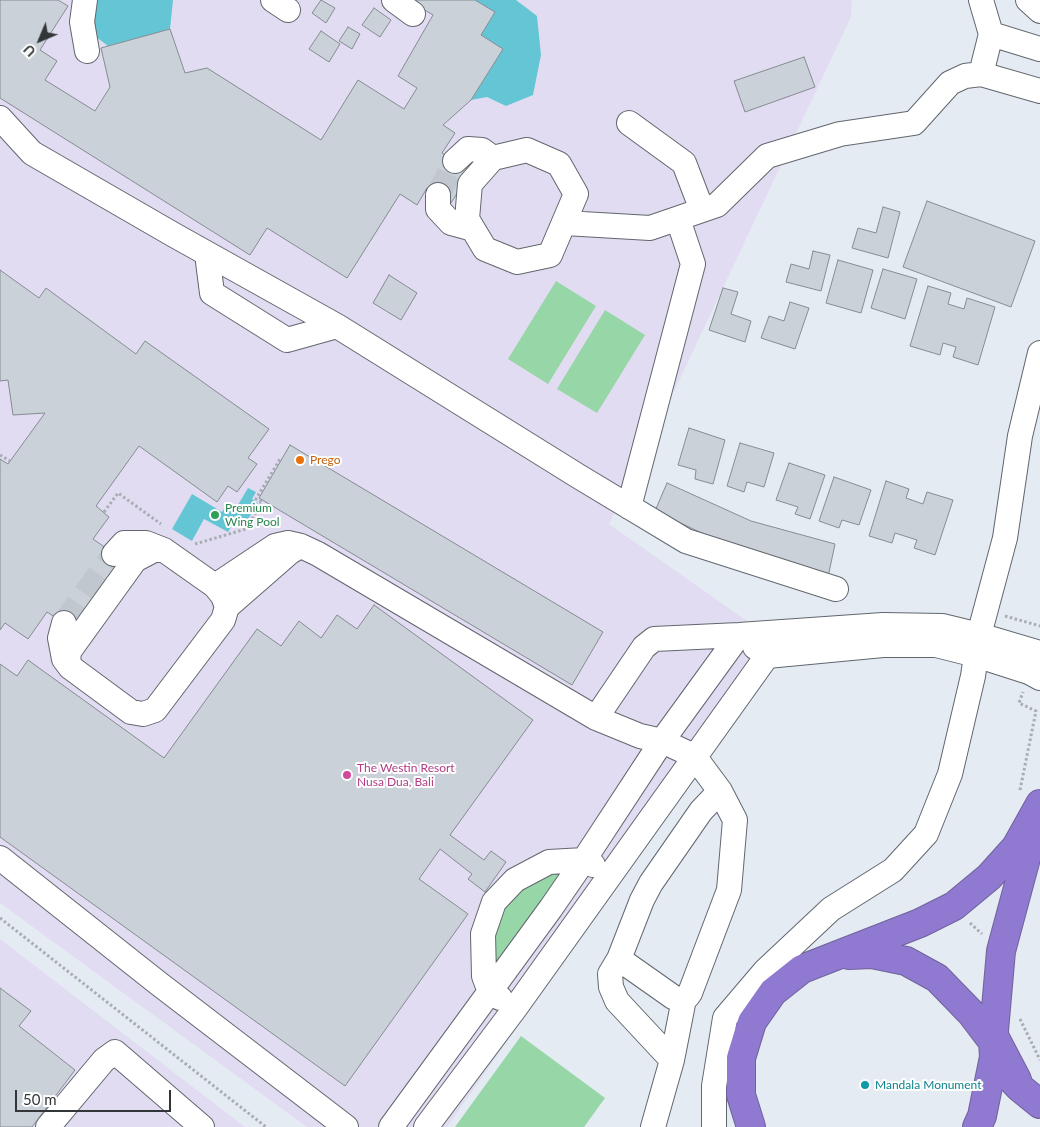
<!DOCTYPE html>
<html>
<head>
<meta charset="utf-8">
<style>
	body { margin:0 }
	#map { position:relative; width:1040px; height:1127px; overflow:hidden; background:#e4ebf3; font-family:Lato,sans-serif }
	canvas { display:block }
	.north { position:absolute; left:15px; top:15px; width:50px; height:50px; -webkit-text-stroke:4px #fff; paint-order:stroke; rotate:225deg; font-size:14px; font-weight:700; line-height:20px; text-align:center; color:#333639 }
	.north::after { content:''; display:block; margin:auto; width:18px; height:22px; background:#333639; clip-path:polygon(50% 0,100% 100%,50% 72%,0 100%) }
	.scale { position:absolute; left:15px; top:1090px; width:156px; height:22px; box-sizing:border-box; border:2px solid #333639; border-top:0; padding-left:6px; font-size:15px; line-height:18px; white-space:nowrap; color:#333639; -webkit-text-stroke:4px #fff; paint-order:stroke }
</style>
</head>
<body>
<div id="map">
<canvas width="1040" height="1127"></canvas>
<div class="north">U</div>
<div class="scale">50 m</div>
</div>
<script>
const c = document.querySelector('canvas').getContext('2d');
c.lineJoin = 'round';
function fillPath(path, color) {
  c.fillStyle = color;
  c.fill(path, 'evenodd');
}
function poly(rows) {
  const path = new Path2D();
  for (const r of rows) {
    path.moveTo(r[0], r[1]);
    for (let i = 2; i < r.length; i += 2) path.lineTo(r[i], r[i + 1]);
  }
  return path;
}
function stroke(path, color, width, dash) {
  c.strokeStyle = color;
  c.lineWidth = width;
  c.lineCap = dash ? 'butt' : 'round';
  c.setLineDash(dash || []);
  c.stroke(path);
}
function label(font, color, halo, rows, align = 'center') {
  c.font = font + ' Lato,sans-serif';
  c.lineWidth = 4;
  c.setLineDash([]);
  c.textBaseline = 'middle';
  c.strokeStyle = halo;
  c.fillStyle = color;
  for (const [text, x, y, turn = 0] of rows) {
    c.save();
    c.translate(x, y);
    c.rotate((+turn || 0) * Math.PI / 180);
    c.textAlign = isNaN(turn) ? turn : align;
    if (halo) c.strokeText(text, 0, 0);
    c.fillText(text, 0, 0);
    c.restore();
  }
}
const commercial = poly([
	[0,0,852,0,851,17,669,402,609,524,784,647,447,1127,307,1127,0,903],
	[0,939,245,1127,0,1127]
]);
const green = poly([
	[556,281,596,306,548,384,508,359],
	[605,310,645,335,597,413,557,389],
	[571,866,495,973,493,931,501,908,533,877],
	[521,1036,605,1098,584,1127,455,1127]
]);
const water = poly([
	[86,0,173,0,170,29,108,46,82,26],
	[475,0,516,0,537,16,541,55,533,95,506,106,487,97,471,100,503,49,481,35,495,12],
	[248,488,256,492,252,499,258,503,245,524,236,518,228,532,204,519,192,541,172,529,192,494,222,512,227,505,235,510]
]);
const building = poly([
	[0,0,58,0,68,6,40,50,57,61,45,80,95,111,110,87,101,48,170,29,185,73,207,68,321,140,358,80,404,109,417,88,398,76,433,15,408,0,475,0,495,12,481,35,503,49,471,100,443,125,455,133,442,153,471,171,451,203,427,188,417,205,400,194,347,278,267,228,250,255,0,98,0,0],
	[321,0,335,8,326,23,312,13,321,0],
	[374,8,391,20,380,37,362,25,374,8],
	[348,27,360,34,352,49,339,41,348,27],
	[321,31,340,44,329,62,309,49,321,31],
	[804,57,815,87,745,112,734,81,804,57],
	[927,201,1035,241,1011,307,903,267,927,201],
	[883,207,900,212,888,258,852,248,858,228,876,233,883,207],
	[813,251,830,255,821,291,786,282,791,264,809,269,813,251],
	[838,260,873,270,861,313,826,303,838,260],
	[883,269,917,279,905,319,871,308,883,269],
	[0,270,39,298,46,288,136,354,145,341,269,429,248,458,257,464,237,492,228,486,217,502,139,446,96,506,109,517,93,539,126,562,73,634,64,623,47,612,28,639,5,623,0,630,0,459,8,464,45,413,13,415,8,380,0,381,0,270],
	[389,275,417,293,401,320,373,303,389,275],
	[928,286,951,293,948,304,964,309,967,298,995,307,978,365,953,357,956,347,943,343,940,355,910,346,928,286],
	[723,288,738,292,731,314,751,321,745,342,709,330,723,288],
	[790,302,809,308,795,349,761,338,769,316,784,321,790,302],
	[689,428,725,440,713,484,695,479,696,470,678,465,689,428],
	[740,443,774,453,764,487,747,482,744,492,727,486,740,443],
	[290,445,603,632,572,685,259,498,290,445],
	[789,463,825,475,810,519,795,514,798,507,776,500,789,463],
	[834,477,871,490,859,525,842,520,839,528,819,521,834,477],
	[886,481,909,489,906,498,923,504,927,492,953,500,935,555,914,548,917,540,895,533,892,543,869,536,886,481],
	[667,483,751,521,835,544,828,577,742,552,655,511,667,483],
	[374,605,533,720,450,835,484,860,491,851,506,862,485,892,468,879,472,874,440,849,419,879,468,914,345,1086,0,837,0,664,17,676,28,660,164,758,257,629,281,646,299,621,321,638,337,615,357,629,374,605],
	[0,988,31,1011,19,1026,75,1070,32,1127,0,1127,0,988]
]);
const minorTunnel = poly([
	[438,195,455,161],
	[64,623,114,554]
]);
const path = poly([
	[0,455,10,461],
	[104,512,118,493,161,524],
	[195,544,246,529,262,502,256,499,280,459],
	[1005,616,1040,626],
	[1020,790,1036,711,1019,703,1023,692],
	[0,918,266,1127],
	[970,923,982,934],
	[1020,1019,1040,1060]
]);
const minor = poly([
	[85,0,82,22,87,51],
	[273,0,288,10],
	[394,0,413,14],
	[1028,0,1040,11],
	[991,34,1040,49],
	[981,74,1040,91],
	[0,118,32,153,174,235,337,326,578,476,686,541,836,589],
	[629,123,684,163,702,210],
	[527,150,559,164,576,194,550,255,517,262,485,249,467,219,470,184,493,158,527,150],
	[455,161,468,149,482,150,493,158],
	[438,195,438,209,451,223,473,229],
	[565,223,650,228,717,205,767,156,840,134,914,123,950,83,965,76,981,74,991,34,981,0],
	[207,254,212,293,287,340,337,326],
	[629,507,693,264,678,219],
	[114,554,124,543,146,543,164,550,215,586,275,546,288,543,301,546,318,554,596,718,640,736,662,741,694,756,720,791,735,820,729,890,690,993,687,997,680,1000,673,997,619,959],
	[227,607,290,552,295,549],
	[64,623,60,638,64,659,70,667,131,712,143,714,155,710,223,620,227,607,223,596,215,586],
	[755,647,767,656,883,645,936,645,976,655,1029,672,1040,678],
	[70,667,68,657,70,650,135,560,154,550,164,550],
	[596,718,644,647,654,639,739,635,883,625,942,626,979,635,1040,653],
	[0,858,158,983,346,1127],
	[500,998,490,992,484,976,483,934,494,902,515,880,549,862,584,860,593,865],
	[672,1060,617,1001,611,987,610,974,619,959,642,900,651,883,701,811,720,791],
	[48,1127,104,1060,115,1052,202,1127],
	[391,1127,551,908,584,860,662,741,739,635],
	[426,1127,516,1007,767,656],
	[653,1127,672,1060,684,999],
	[714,1127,714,1086,725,1018,765,971,831,909,893,870,926,834,950,774,973,676,979,635,1005,538,1020,436,1040,353]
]);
const highway = poly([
	[849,955,872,954,906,961,937,978,971,1013,993,1042],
	[994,1036,1017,1080,1019,1087],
	[1006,1073,1019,1087,1040,1104],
	[751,1127,741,1095,741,1058,752,1022,773,992,802,969,920,923,954,906,989,877,1016,847,1040,804],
	[977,1127,982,1116,994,1057,993,1042,1001,951,1033,832]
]);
const markers = [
	[300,460,5,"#e8710a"],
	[215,515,5,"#2e9e5b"],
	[347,775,5,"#d1479c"],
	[865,1085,5,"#0f9aa8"]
];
const foodNames = [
	["Prego",310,460]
];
const leisureNames = [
	["Premium",225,508],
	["Wing Pool",225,522]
];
const hotelNames = [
	["The Westin Resort",357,768],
	["Nusa Dua, Bali",357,782]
];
const cultureNames = [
	["Mandala Monument",875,1085]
];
fillPath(commercial, '#e2dcf2');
fillPath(green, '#97d6a6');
fillPath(water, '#64c6d4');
fillPath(building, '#cad1d9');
stroke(building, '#868c93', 1);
stroke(minorTunnel, '#c1c7ce', 24, [24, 12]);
stroke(minor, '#61676e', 26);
stroke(highway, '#6f629b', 30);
stroke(path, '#a7adb3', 3, [2.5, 2.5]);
stroke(minor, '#fff', 24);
stroke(highway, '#9079d0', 28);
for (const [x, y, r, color] of markers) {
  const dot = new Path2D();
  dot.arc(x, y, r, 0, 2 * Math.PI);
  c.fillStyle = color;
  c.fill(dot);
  stroke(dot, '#fff', 2);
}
label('12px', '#c56008', '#fff', foodNames, 'left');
label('12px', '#27864d', '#fff', leisureNames, 'left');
label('12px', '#b23c85', '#fff', hotelNames, 'left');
label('12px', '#0d838f', '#fff', cultureNames, 'left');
</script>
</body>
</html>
